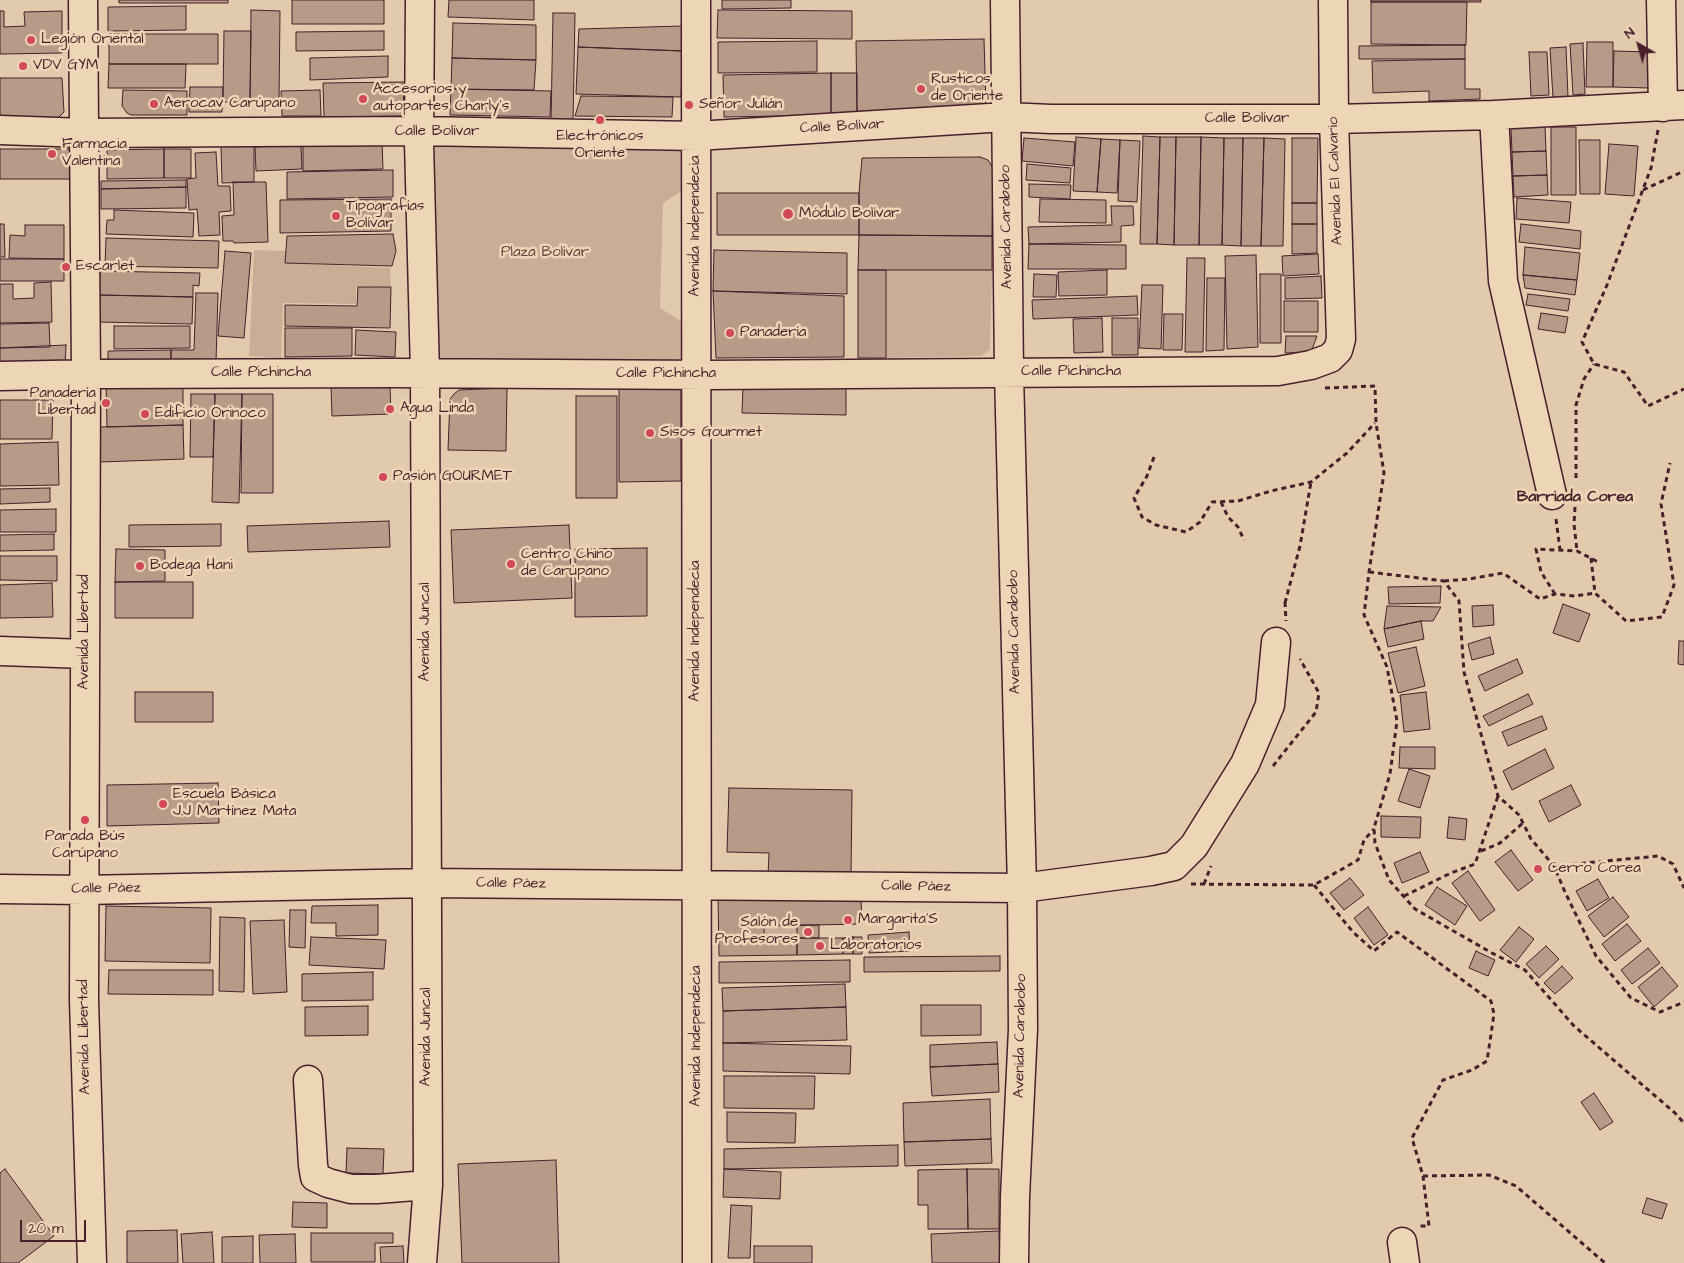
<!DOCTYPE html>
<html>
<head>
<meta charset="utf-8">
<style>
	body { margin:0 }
	#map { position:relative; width:1684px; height:1263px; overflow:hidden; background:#e2cbad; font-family:"Architects Daughter",sans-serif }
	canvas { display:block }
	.north { position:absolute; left:1614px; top:20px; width:50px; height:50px; -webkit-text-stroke:4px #ecd6b5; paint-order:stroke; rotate:322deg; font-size:14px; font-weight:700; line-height:20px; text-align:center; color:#4a1f2b }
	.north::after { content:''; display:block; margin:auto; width:18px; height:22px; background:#4a1f2b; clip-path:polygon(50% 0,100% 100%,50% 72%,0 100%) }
	.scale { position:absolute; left:20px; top:1220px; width:66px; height:22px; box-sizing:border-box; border:2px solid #4a1f2b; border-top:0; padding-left:6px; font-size:15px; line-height:18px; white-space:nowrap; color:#4a1f2b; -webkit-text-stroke:4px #ecd6b5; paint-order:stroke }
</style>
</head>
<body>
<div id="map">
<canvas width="1684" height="1263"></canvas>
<div class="north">N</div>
<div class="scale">20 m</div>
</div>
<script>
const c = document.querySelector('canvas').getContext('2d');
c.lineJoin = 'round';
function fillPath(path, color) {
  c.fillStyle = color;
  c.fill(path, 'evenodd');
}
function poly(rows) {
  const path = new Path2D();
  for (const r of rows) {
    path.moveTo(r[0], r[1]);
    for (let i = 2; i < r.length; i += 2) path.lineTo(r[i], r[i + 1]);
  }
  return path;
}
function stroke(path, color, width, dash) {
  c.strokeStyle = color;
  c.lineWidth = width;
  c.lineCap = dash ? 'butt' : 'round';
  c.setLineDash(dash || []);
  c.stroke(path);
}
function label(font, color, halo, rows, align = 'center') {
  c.font = font + ' "Architects Daughter",sans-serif';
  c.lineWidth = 5;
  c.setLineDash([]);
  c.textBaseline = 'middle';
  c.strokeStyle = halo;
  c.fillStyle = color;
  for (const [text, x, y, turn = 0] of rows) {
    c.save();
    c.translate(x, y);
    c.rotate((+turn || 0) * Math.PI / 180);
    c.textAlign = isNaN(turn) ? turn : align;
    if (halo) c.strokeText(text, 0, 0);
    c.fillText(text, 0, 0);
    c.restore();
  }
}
const green = poly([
	[432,137,691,148,690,186,663,203,660,308,690,327,690,361,436,366],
	[254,250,286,251,286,263,390,268,391,287,356,286,356,304,283,303,281,358,249,356],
	[886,270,992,270,990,350,981,356,886,358],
	[797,925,797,938,764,939,764,926]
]);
const building = poly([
	[119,0,228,0,228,3,119,3,119,0],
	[292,0,384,0,384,24,292,24,292,0],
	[449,0,534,0,534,20,448,17,449,0],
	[722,0,791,0,791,8,722,9,722,0],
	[1371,0,1481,0,1481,2,1371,2,1371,0],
	[1371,2,1467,2,1466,45,1371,44,1371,2],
	[186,6,186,30,108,31,108,7,186,6],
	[251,10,280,11,279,102,250,102,251,10],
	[718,10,852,11,852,39,717,38,718,10],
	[0,11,4,11,4,27,25,26,24,12,62,11,62,53,0,54,0,11],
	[553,13,575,13,573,123,551,123,553,13],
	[453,23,536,25,536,60,452,58,453,23],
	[682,26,683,51,578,47,579,29,682,26],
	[224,31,251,31,250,102,223,102,224,31],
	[384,31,384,50,296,51,296,32,384,31],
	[109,34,218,34,218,64,109,64,109,34],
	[984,39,986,106,857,114,856,41,984,39],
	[817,41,817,72,718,73,718,42,817,41],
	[1587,42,1613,42,1613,87,1586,87,1587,42],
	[1583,43,1585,94,1573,95,1570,44,1583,43],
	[1465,45,1465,59,1359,59,1359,46,1465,45],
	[578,47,683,51,681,97,576,94,578,47],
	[1566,47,1568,97,1553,98,1550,48,1566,47],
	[1614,51,1651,52,1650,88,1613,87,1614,51],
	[1529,52,1547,52,1549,95,1531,96,1529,52],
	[388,56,388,77,310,80,310,58,388,56],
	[452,58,536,60,534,90,451,89,452,58],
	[1465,59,1465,89,1480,89,1480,99,1429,101,1429,91,1373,93,1372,61,1465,59],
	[109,64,186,64,185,88,108,88,109,64],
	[831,73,831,115,724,117,723,75,831,73],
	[831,73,857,73,857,114,831,115,831,73],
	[0,78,62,78,64,112,58,118,0,118,0,78],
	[403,82,404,116,324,117,323,83,403,82],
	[190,87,223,87,222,112,189,112,190,87],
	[451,89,551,91,550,117,450,115,451,89],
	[123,90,187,91,187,115,131,115,127,113,122,106,123,90],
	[320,90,321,116,282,116,281,91,320,90],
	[581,96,673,97,672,117,575,116,581,96],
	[1545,126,1546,151,1512,152,1511,128,1545,126],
	[1551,127,1576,127,1576,195,1551,195,1551,127],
	[1143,136,1160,137,1157,244,1140,244,1143,136],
	[1076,137,1101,139,1097,192,1073,191,1076,137],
	[1160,137,1176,137,1174,245,1157,244,1160,137],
	[1176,137,1201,137,1199,245,1174,245,1176,137],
	[1201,137,1224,138,1222,245,1199,245,1201,137],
	[1024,138,1075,142,1073,166,1022,161,1024,138],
	[1224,138,1243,138,1241,246,1222,245,1224,138],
	[1243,138,1264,138,1261,246,1241,246,1243,138],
	[1264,138,1285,139,1283,246,1261,246,1264,138],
	[1292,138,1318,138,1317,203,1292,203,1292,138],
	[1101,139,1120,140,1117,193,1097,192,1101,139],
	[1120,140,1140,141,1137,202,1118,201,1120,140],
	[1579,140,1600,140,1600,194,1580,194,1579,140],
	[382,141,383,169,303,171,303,143,382,141],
	[1609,144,1638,146,1634,196,1605,194,1609,144],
	[254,145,254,182,222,183,221,146,254,145],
	[301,145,302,169,256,171,255,147,301,145],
	[0,149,70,149,70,179,0,179,0,149],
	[164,149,191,149,191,178,164,178,164,149],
	[164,149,164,178,107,179,107,150,164,149],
	[1546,151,1547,175,1513,176,1512,152,1546,151],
	[216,152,218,186,230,186,231,211,219,212,220,235,199,236,197,209,189,210,187,179,196,178,195,153,216,152],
	[980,157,988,160,993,168,992,236,859,235,859,193,862,158,980,157],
	[1027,164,1071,168,1070,183,1026,180,1027,164],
	[393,170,393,197,287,199,287,172,393,170],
	[1547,175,1548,195,1514,197,1513,176,1547,175],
	[186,180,186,187,101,189,101,181,186,180],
	[233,182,266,182,268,242,234,243,233,241,223,241,222,216,234,215,233,182],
	[1029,184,1071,185,1070,199,1029,197,1029,184],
	[186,187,186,208,101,209,101,189,186,187],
	[717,193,859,193,859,235,717,235,717,193],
	[1517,198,1571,202,1569,223,1516,219,1517,198],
	[391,199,391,231,280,233,280,200,391,199],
	[1040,199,1106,200,1106,223,1039,222,1040,199],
	[1292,203,1317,203,1317,224,1292,224,1292,203],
	[1111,206,1133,206,1134,225,1121,226,1121,242,1029,244,1028,227,1112,225,1111,206],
	[114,210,194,213,193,237,106,234,107,220,114,220,114,210],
	[0,224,4,224,5,257,0,257,0,224],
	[1292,224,1317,224,1317,253,1292,254,1292,224],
	[1521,224,1581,231,1580,249,1519,242,1521,224],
	[25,225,64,225,64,259,9,258,10,235,25,236,25,225],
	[393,234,396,251,392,266,285,263,287,236,393,234],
	[859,235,992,236,992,270,858,270,859,235],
	[106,238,219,241,218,268,105,266,106,238],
	[1029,244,1126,245,1126,269,1028,269,1029,244],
	[1525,247,1580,253,1577,280,1523,275,1525,247],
	[714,250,847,253,847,294,713,291,714,250],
	[225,251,251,253,244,338,218,336,225,251],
	[1318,254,1319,274,1283,276,1282,256,1318,254],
	[1256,255,1258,347,1227,349,1225,256,1256,255],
	[1187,258,1205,258,1203,352,1185,352,1187,258],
	[0,259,64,259,64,281,0,281,0,259],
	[858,270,886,270,886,358,858,358,858,270],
	[1107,270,1107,295,1059,296,1058,272,1107,270],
	[99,271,200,273,199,286,193,285,193,297,99,295,99,271],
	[1034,274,1057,275,1056,297,1033,297,1034,274],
	[1260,274,1281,274,1281,343,1260,343,1260,274],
	[1523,275,1577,280,1575,295,1525,288,1523,275],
	[1321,276,1322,298,1285,299,1285,278,1321,276],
	[1207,278,1225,278,1224,350,1206,351,1207,278],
	[51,282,52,322,0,323,0,284,13,284,13,299,34,298,34,283,51,282],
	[1142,285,1163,285,1161,349,1139,348,1142,285],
	[358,287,391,287,390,328,285,326,285,305,357,306,358,287],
	[713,291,844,296,844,357,716,358,713,291],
	[196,293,218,293,216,362,171,363,171,350,194,350,196,293],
	[1528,294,1570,299,1568,311,1526,305,1528,294],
	[99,295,193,297,192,324,98,322,99,295],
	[1137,296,1138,315,1033,319,1032,300,1137,296],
	[1284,301,1318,301,1318,332,1284,332,1284,301],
	[1541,313,1568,317,1565,333,1538,329,1541,313],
	[1164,314,1183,314,1182,350,1163,350,1164,314],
	[1102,318,1103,352,1074,353,1073,319,1102,318],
	[1112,318,1138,318,1138,355,1112,355,1112,318],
	[49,323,50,347,0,348,0,324,49,323],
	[114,326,190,326,190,348,114,349,114,326],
	[285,328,352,328,352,356,285,357,285,328],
	[356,330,396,332,395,357,355,355,356,330],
	[1286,336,1317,336,1311,352,1285,353,1286,336],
	[66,345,65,369,0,368,0,348,66,345],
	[171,350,171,363,108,361,108,351,171,350],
	[183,382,183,425,107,427,106,385,183,382],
	[681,384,681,481,619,482,619,385,681,384],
	[390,386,391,414,332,416,331,387,390,386],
	[743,386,846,388,846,415,742,413,743,386],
	[507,388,506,451,448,450,450,399,454,394,459,390,507,388],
	[191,394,215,394,213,457,190,457,191,394],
	[215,394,242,394,239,503,212,502,215,394],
	[242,394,273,394,273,493,241,493,242,394],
	[576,396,617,396,617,498,576,498,576,396],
	[0,400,53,400,52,439,0,439,0,400],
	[183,425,184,459,100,462,99,427,183,425],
	[58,442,59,485,0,486,0,444,58,442],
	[50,488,50,502,0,504,0,489,50,488],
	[56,509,56,532,0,532,0,510,56,509],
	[389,521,390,547,248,552,247,526,389,521],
	[221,524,221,546,129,547,129,525,221,524],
	[569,525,572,598,454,603,451,530,569,525],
	[54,534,54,550,0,551,0,535,54,534],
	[647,548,647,616,575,617,575,549,647,548],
	[116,549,165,550,165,581,115,582,116,549],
	[0,556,57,556,57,581,0,580,0,556],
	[115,582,193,582,193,618,115,618,115,582],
	[52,583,53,617,0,618,0,585,52,583],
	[1441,586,1440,603,1389,604,1388,587,1441,586],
	[1563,604,1590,614,1579,642,1553,633,1563,604],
	[1493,605,1494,625,1473,627,1472,606,1493,605],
	[1387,606,1441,607,1433,621,1421,621,1384,629,1387,606],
	[1421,621,1424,639,1388,647,1384,629,1421,621],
	[1490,637,1494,654,1472,660,1468,644,1490,637],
	[1679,641,1684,641,1684,665,1678,664,1679,641],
	[1416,647,1425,686,1398,693,1388,653,1416,647],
	[1517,659,1523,673,1485,691,1478,676,1517,659],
	[135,692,213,692,213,722,135,722,135,692],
	[1426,692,1430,729,1404,732,1400,695,1426,692],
	[1528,694,1533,704,1489,726,1483,716,1528,694],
	[1542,716,1547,729,1508,746,1502,732,1542,716],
	[1400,747,1435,747,1435,769,1399,768,1400,747],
	[1545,749,1554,768,1512,790,1503,771,1545,749],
	[1409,769,1430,776,1420,808,1398,801,1409,769],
	[218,783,219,823,107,826,107,785,218,783],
	[1571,785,1581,805,1549,822,1539,801,1571,785],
	[729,788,852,790,851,877,768,876,769,853,727,852,729,788],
	[1381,816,1421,817,1420,838,1381,837,1381,816],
	[1449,817,1467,819,1465,840,1447,838,1449,817],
	[1511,850,1533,880,1518,891,1495,862,1511,850],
	[1420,852,1429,872,1402,883,1394,863,1420,852],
	[1468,871,1495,910,1480,921,1452,883,1468,871],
	[1350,878,1364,895,1344,910,1330,893,1350,878],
	[1598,879,1609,898,1587,911,1576,891,1598,879],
	[1437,887,1467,906,1455,925,1425,905,1437,887],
	[861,895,862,924,764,926,764,939,797,938,797,955,719,956,718,898,861,895],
	[1613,897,1629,917,1604,937,1588,916,1613,897],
	[378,905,378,935,336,936,336,923,311,923,312,906,378,905],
	[106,906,211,908,210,963,105,961,106,906],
	[1368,907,1388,935,1374,945,1354,918,1368,907],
	[290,910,306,910,305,948,289,947,290,910],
	[220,917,245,918,244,992,219,991,220,917],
	[284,920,287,992,253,994,250,921,284,920],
	[1627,924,1641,941,1615,961,1602,944,1627,924],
	[797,925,819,925,819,938,797,938,797,925],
	[1519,927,1534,939,1516,962,1500,950,1519,927],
	[909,932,910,951,869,953,868,935,909,932],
	[311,937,386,940,384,969,309,965,311,937],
	[853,937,853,954,843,954,843,938,853,937],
	[853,937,862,937,862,954,853,954,853,937],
	[797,938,843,938,843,954,797,955,797,938],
	[1546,946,1559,959,1539,978,1526,964,1546,946],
	[1648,948,1660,963,1632,984,1621,970,1648,948],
	[1476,951,1495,960,1488,976,1469,968,1476,951],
	[1000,956,1000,971,864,972,864,957,1000,956],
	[850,960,850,982,719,983,719,962,850,960],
	[1562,966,1573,978,1555,994,1544,983,1562,966],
	[1662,967,1678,986,1654,1007,1638,987,1662,967],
	[109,970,213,970,213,995,108,994,109,970],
	[373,972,373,1000,302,1001,302,974,373,972],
	[845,984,846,1007,723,1011,722,988,845,984],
	[921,1005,981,1005,981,1035,921,1036,921,1005],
	[368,1006,368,1035,305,1036,305,1007,368,1006],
	[846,1007,847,1040,723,1043,723,1011,846,1007],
	[997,1042,998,1064,930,1067,930,1045,997,1042],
	[723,1043,851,1046,850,1074,723,1071,723,1043],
	[998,1064,999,1092,932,1096,930,1067,998,1064],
	[724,1076,815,1076,814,1109,724,1108,724,1076],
	[1594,1093,1613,1122,1600,1130,1581,1102,1594,1093],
	[990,1099,991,1139,904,1142,903,1103,990,1099],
	[727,1112,796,1113,795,1143,727,1142,727,1112],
	[991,1139,992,1163,905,1166,904,1142,991,1139],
	[898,1145,898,1166,724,1169,724,1149,898,1145],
	[347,1148,384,1149,383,1174,346,1173,347,1148],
	[556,1160,559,1263,462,1263,458,1164,556,1160],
	[5,1169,54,1236,18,1263,0,1263,0,1173,5,1169],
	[724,1169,781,1172,780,1199,723,1197,724,1169],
	[967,1169,968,1229,928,1229,928,1205,918,1205,918,1170,967,1169],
	[967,1169,999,1169,999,1229,968,1229,967,1169],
	[1647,1198,1667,1204,1662,1219,1642,1213,1647,1198],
	[293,1202,327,1203,327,1228,292,1227,293,1202],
	[731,1205,752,1206,750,1258,728,1258,731,1205],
	[177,1230,178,1263,127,1263,127,1231,177,1230],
	[999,1231,1000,1263,932,1263,931,1234,999,1231],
	[212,1232,214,1263,183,1263,181,1234,212,1232],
	[311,1233,393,1233,393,1243,375,1243,375,1262,311,1262,311,1233],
	[295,1234,296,1263,260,1263,259,1235,295,1234],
	[253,1236,253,1263,222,1263,222,1237,253,1236],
	[403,1246,404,1263,381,1263,380,1247,403,1246],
	[754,1246,812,1246,812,1263,754,1263,754,1246]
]);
const path = poly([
	[1658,130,1651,168,1607,285,1582,342,1594,364,1624,372,1648,406,1684,389],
	[1643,190,1684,171],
	[1325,388,1375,386,1376,423,1384,473,1369,572,1364,615,1387,667,1397,721,1390,774,1374,828,1375,843,1389,880,1415,909,1492,953,1525,970,1574,1026,1675,1113,1684,1123],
	[1154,457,1147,476,1134,498,1142,517,1156,525,1186,532,1200,522,1212,502,1238,501,1271,491,1311,482,1347,453,1375,423],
	[1576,478,1576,405,1584,379,1594,364],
	[1221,502,1228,517,1238,527,1244,540],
	[1575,507,1574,524,1577,551],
	[1556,519,1560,550],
	[1591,558,1595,593,1626,621,1662,617,1674,585,1661,504,1670,463],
	[1369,572,1444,581,1459,601,1464,672,1498,796,1519,815,1531,839,1554,866,1565,892,1596,956,1631,998,1660,1012,1684,1002],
	[1444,581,1469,579,1503,573,1540,599,1555,594,1575,596,1595,593],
	[1555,594,1541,572,1536,549,1577,551,1600,563],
	[1285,602,1286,621],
	[1285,603,1300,546,1311,482],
	[1273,766,1316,712,1319,693,1300,659],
	[1481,851,1500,843,1523,823],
	[1554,866,1658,856,1673,864,1684,888],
	[1191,884,1314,885,1358,860,1364,840,1374,829],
	[1204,884,1211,866],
	[1314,885,1353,932,1374,951,1397,932,1491,1001,1494,1014,1487,1061,1472,1070,1443,1080,1412,1138,1423,1176,1429,1226,1420,1226],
	[1404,896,1451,873,1475,864,1498,796],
	[1423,1176,1489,1175,1516,1186,1605,1263]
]);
const minor = poly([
	[83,0,86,374,84,1000,92,1263],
	[420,0,419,143,425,373,428,1185,422,1263],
	[696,0,697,1263],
	[1005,0,1009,373,1022,888,1023,1029,1015,1197,1014,1263],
	[1661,0,1663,107],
	[1494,115,1503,281,1552,495],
	[0,130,85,133,419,131,696,136,1006,117,1051,119,1334,119,1494,115,1684,105],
	[0,376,100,374,393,373,708,375,1278,371,1311,365,1330,358,1338,350,1341,339,1334,119,1333,0],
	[0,651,85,654],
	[0,889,84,890,426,883,1022,888,1151,871,1174,866,1194,846,1245,764,1270,705,1276,642],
	[308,1080,313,1165,315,1177,328,1183,351,1189,377,1189,428,1185],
	[1402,1242,1405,1263]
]);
const markers = [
	[31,40,5,"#d1495b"],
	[23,66,5,"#d1495b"],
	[921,89,5,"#d1495b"],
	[363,99,5,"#d1495b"],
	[154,104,5,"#d1495b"],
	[689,105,5,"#d1495b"],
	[600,120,5,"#d1495b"],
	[52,154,5,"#d1495b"],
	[788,214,6,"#d1495b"],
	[336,216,5,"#d1495b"],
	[66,267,5,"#d1495b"],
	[730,333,5,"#d1495b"],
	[106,403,5,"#d1495b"],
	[390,409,5,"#d1495b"],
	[145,414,5,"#d1495b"],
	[650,433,5,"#d1495b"],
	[383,477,5,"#d1495b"],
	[511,564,5,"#d1495b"],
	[140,566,5,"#d1495b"],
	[163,804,5,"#d1495b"],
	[85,820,5,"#d1495b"],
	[1538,869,5,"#d1495b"],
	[848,920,5,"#d1495b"],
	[808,932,5,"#d1495b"],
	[820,946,5,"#d1495b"]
];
const poiNames = [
	["Legión Oriental",41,40],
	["VDV GYM",33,66],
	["Rusticos",931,80],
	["de Oriente",931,97],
	["Accesorios y",373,90],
	["autopartes Charly's",373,107],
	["Aerocav Carúpano",164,104],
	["Señor Julián",699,105],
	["Electrónicos",600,137,"center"],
	["Oriente",600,154,"center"],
	["Farmacia",62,145],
	["Valentina",62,162],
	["Tipografías",346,207],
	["Bolívar",346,224],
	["Módulo Bolívar",799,214],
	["Escarlet",76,267],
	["Panadería",740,333],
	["Panadería",96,394,"right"],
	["Libertad",96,411,"right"],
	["Agua Linda",400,409],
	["Edificio Orinoco",155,414],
	["Sisos Gourmet",660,433],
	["Pasión GOURMET",393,477],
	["Centro Chino",521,555],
	["de Carúpano",521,572],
	["Bodega Hani",150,566],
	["Escuela Básica",173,795],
	["J.J Martínez Mata",173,812],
	["Parada Bús",85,837,"center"],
	["Carúpano",85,854,"center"],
	["Cerro Corea",1548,869],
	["Margarita'S",858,920],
	["Salón de",798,923,"right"],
	["Profesores",798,940,"right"],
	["Laboratorios",830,946]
];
const streetNames = [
	["Calle Bolívar",1247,119],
	["Calle Bolívar",842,127,-3],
	["Calle Bolívar",437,132],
	["Avenida El Calvario",1336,181,-92],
	["Avenida Independecia",696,226,-90],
	["Avenida Carabobo",1007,227,-91],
	["Calle Pichincha",1071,372],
	["Calle Pichincha",261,373],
	["Calle Pichincha",666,374],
	["Avenida Independecia",696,631,-90],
	["Avenida Libertad",85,632,-90],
	["Avenida Juncal",426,632,-90],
	["Avenida Carabobo",1015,632,-91],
	["Calle Páez",511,884,1],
	["Calle Páez",916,887,1],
	["Calle Páez",106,889,-1],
	["Avenida Independecia",697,1036,-90],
	["Avenida Carabobo",1021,1036,-89],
	["Avenida Libertad",85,1037,-91],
	["Avenida Juncal",427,1037,-90]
];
const parkNames = [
	["Plaza Bolívar",545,253]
];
const neighbourhoodNames = [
	["Barriada Corea",1575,498]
];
fillPath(green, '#c9ae97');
fillPath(building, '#b89a88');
stroke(building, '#4a1f2b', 1);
stroke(minor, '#4a1f2b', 31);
stroke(path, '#4a1f2b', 3, [5, 4]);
stroke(minor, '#ecd6b5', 28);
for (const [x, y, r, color] of markers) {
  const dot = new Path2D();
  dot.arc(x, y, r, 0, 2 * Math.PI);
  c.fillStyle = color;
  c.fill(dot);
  stroke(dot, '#ecd6b5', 2);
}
label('15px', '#4a1f2b', '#ecd6b5', poiNames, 'left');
label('15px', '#4a1f2b', '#ecd6b5', streetNames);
label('15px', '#633c41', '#ecd6b5', parkNames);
label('bold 16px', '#4a1f2b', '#ecd6b5', neighbourhoodNames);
</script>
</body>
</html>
